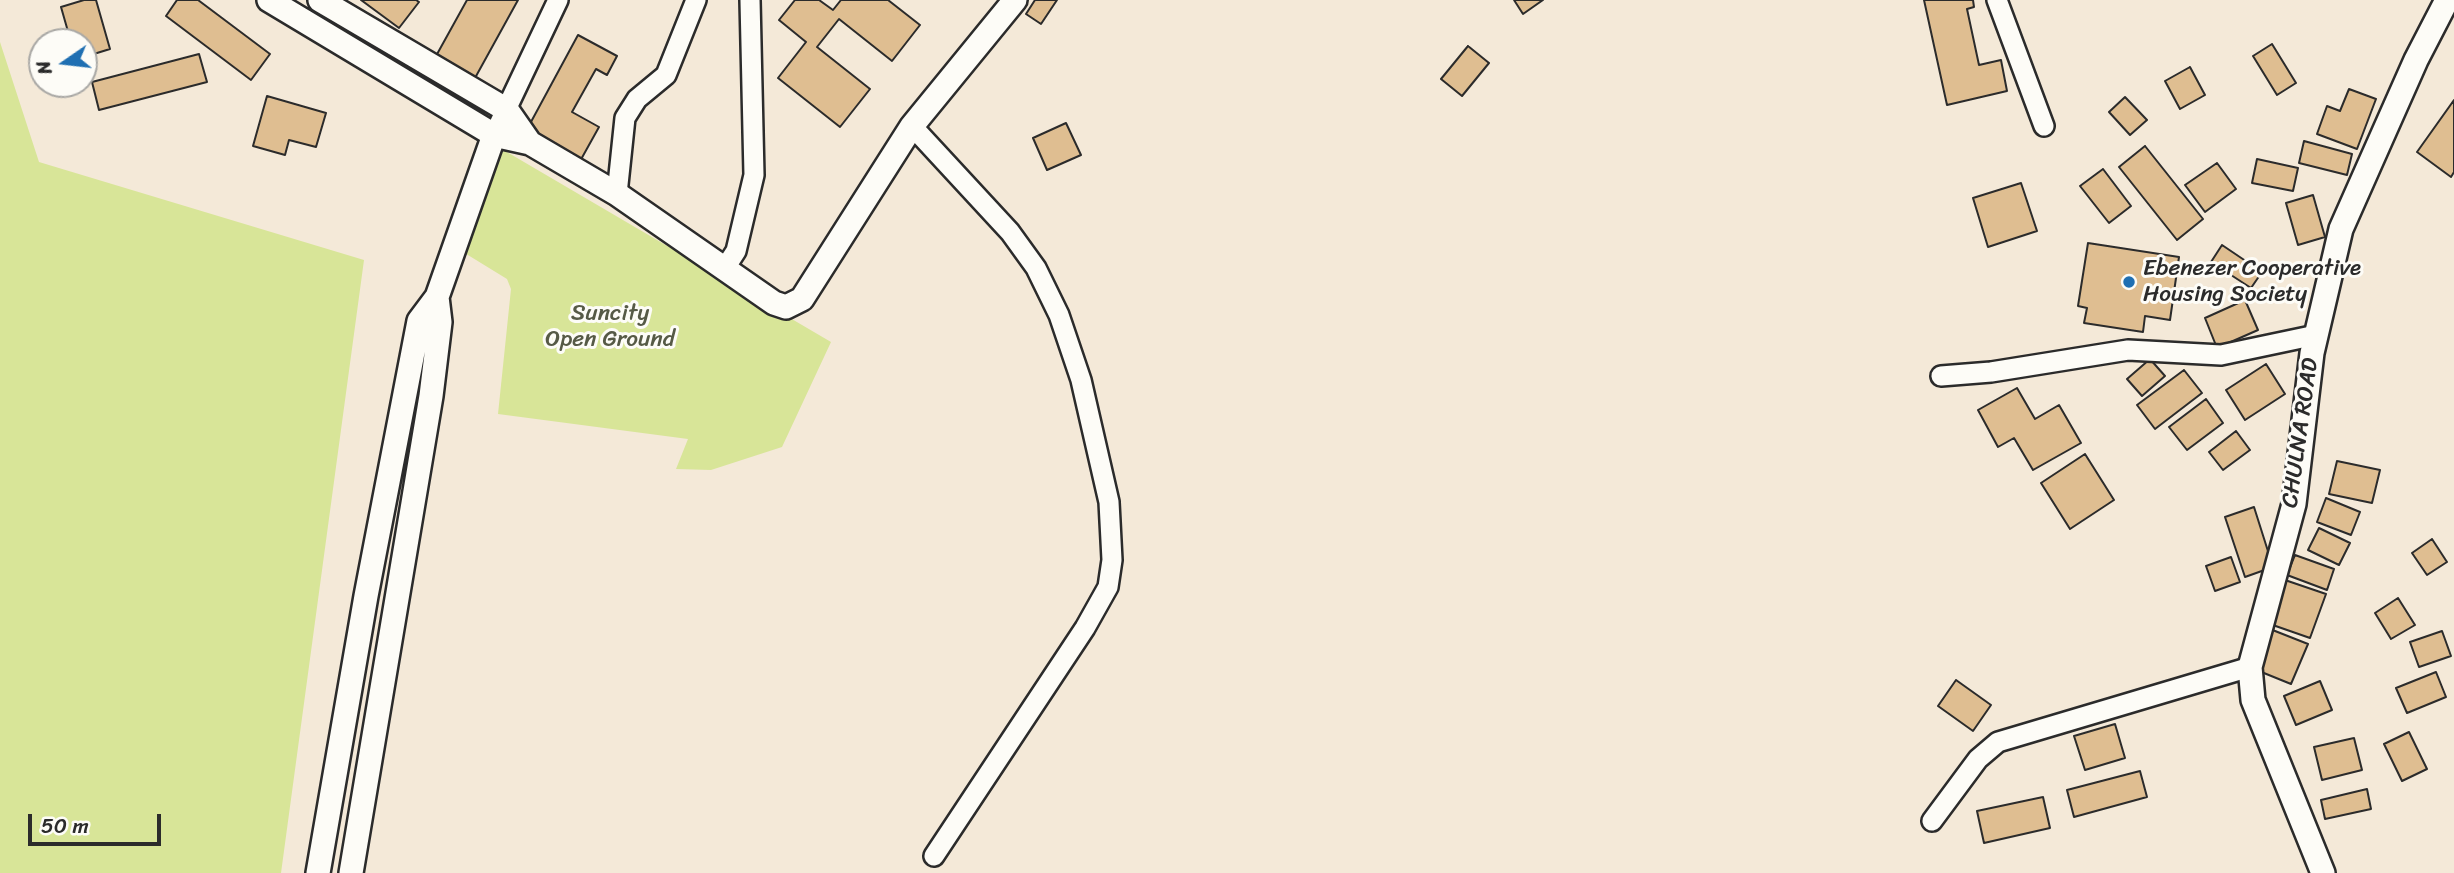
<!DOCTYPE html>
<html>
<head>
<meta charset="utf-8">
<style>
	body { margin:0 }
	#map { position:relative; width:2454px; height:873px; overflow:hidden; background:#f4e9d8; font-family:Sriracha,sans-serif }
	canvas { display:block }
	.north { position:absolute; left:28px; top:28px; width:70px; height:70px; box-sizing:border-box; background:#fdfcf7; border:2px solid #a9a8a5; border-radius:50%; rotate:256deg; font-size:19px; font-weight:700; line-height:28px; text-align:center; color:#2b2b2b }
	.north::after { content:''; display:block; margin:auto; width:24px; height:32px; background:#1f6fb2; clip-path:polygon(50% 0,100% 100%,50% 72%,0 100%) }
	.scale { position:absolute; left:28px; top:814px; width:133px; height:32px; box-sizing:border-box; border:4px solid #2b2b2b; border-top:0; padding-left:9px; font-size:21px; line-height:24px; white-space:nowrap; color:#2b2b2b; -webkit-text-stroke:5px #fdfcf7; paint-order:stroke }
</style>
</head>
<body>
<div id="map">
<canvas width="2454" height="873"></canvas>
<div class="north">N</div>
<div class="scale">50 m</div>
</div>
<script>
const c = document.querySelector('canvas').getContext('2d');
c.lineJoin = 'round';
function fillPath(path, color) {
  c.fillStyle = color;
  c.fill(path, 'evenodd');
}
function poly(rows) {
  const path = new Path2D();
  for (const r of rows) {
    path.moveTo(r[0], r[1]);
    for (let i = 2; i < r.length; i += 2) path.lineTo(r[i], r[i + 1]);
  }
  return path;
}
function stroke(path, color, width, dash) {
  c.strokeStyle = color;
  c.lineWidth = width;
  c.lineCap = dash ? 'butt' : 'round';
  c.setLineDash(dash || []);
  c.stroke(path);
}
function label(font, color, halo, rows, align = 'center') {
  c.font = font + ' Sriracha,sans-serif';
  c.lineWidth = 6;
  c.setLineDash([]);
  c.textBaseline = 'middle';
  c.strokeStyle = halo;
  c.fillStyle = color;
  for (const [text, x, y, turn = 0] of rows) {
    c.save();
    c.translate(x, y);
    c.rotate((+turn || 0) * Math.PI / 180);
    c.textAlign = isNaN(turn) ? turn : align;
    if (halo) c.strokeText(text, 0, 0);
    c.fillText(text, 0, 0);
    c.restore();
  }
}
const green = poly([
	[0,42,39,162,364,260,281,873,0,873],
	[495,145,831,342,782,447,711,470,676,469,688,439,498,414,511,289,507,279,463,252]
]);
const building = poly([
	[84,0,96,0,110,49,84,57,84,42,71,42,61,7,84,0],
	[177,0,198,0,270,54,251,80,166,16,177,0],
	[361,0,416,0,419,2,399,28,361,0],
	[467,0,518,0,475,78,436,56,467,0],
	[795,0,819,0,833,10,841,0,888,0,920,25,892,61,839,19,817,47,870,89,840,127,778,78,806,42,779,20,795,0],
	[1035,0,1057,0,1041,24,1026,14,1035,0],
	[1514,0,1543,0,1523,14,1514,0],
	[1924,0,1973,0,1974,7,1967,9,1979,65,2001,60,2007,91,1947,105,1924,0],
	[578,35,617,56,607,75,596,69,572,112,599,127,579,163,525,133,578,35],
	[2272,44,2296,83,2277,95,2253,56,2272,44],
	[1468,46,1489,63,1462,96,1441,79,1468,46],
	[199,54,207,82,99,110,92,82,199,54],
	[2190,67,2205,95,2180,109,2165,81,2190,67],
	[2349,89,2376,99,2357,149,2317,134,2327,106,2340,111,2349,89],
	[267,96,326,113,316,147,289,140,285,155,253,146,267,96],
	[2125,97,2147,120,2130,135,2109,112,2125,97],
	[2454,100,2454,172,2451,177,2417,152,2454,100],
	[1066,123,1081,155,1047,170,1033,138,1066,123],
	[2304,141,2352,154,2347,175,2299,163,2304,141],
	[2145,146,2203,219,2177,240,2119,167,2145,146],
	[2257,159,2298,168,2293,191,2252,183,2257,159],
	[2217,163,2236,189,2205,212,2185,185,2217,163],
	[2103,169,2131,206,2109,223,2080,186,2103,169],
	[2021,183,2037,231,1988,247,1973,198,2021,183],
	[2313,195,2325,237,2298,245,2286,203,2313,195],
	[2088,243,2179,257,2170,320,2145,316,2143,332,2084,323,2087,308,2078,306,2088,243],
	[2222,245,2262,272,2251,288,2211,262,2222,245],
	[2245,300,2258,330,2217,348,2205,318,2245,300],
	[2150,359,2165,376,2142,396,2127,379,2150,359],
	[2266,364,2285,394,2245,420,2226,390,2266,364],
	[2184,370,2202,393,2155,429,2137,405,2184,370],
	[2017,388,2035,419,2059,405,2081,443,2033,470,2014,438,1998,447,1978,410,2017,388],
	[2206,399,2223,423,2187,450,2169,427,2206,399],
	[2236,431,2250,450,2223,470,2209,452,2236,431],
	[2085,454,2114,500,2070,529,2041,483,2085,454],
	[2337,461,2380,470,2372,503,2329,494,2337,461],
	[2326,498,2360,512,2351,535,2317,522,2326,498],
	[2254,507,2273,567,2245,577,2225,517,2254,507],
	[2319,528,2350,543,2339,565,2308,550,2319,528],
	[2432,539,2447,562,2427,575,2412,553,2432,539],
	[2295,555,2334,569,2327,590,2287,575,2295,555],
	[2231,557,2240,582,2215,591,2206,566,2231,557],
	[2282,579,2326,594,2310,638,2267,623,2282,579],
	[2398,598,2415,625,2391,639,2375,613,2398,598],
	[2270,629,2308,644,2291,684,2254,669,2270,629],
	[2442,631,2451,656,2419,667,2410,642,2442,631],
	[2436,672,2446,697,2407,713,2396,688,2436,672],
	[1956,680,1991,705,1973,731,1938,706,1956,680],
	[2320,681,2332,710,2296,725,2284,696,2320,681],
	[2115,724,2125,758,2085,770,2074,736,2115,724],
	[2409,732,2427,769,2402,781,2384,744,2409,732],
	[2354,738,2362,770,2322,780,2314,747,2354,738],
	[2140,771,2147,797,2074,817,2067,790,2140,771],
	[2367,789,2371,809,2325,819,2321,800,2367,789],
	[2043,797,2050,828,1984,843,1977,811,2043,797]
]);
const minor = poly([
	[1997,0,2044,126],
	[912,126,1010,232,1036,268,1059,315,1081,380,1109,502,1112,560,1108,587,1085,628,934,856],
	[494,135,558,0],
	[617,194,625,118,637,99,666,75,696,0],
	[725,268,736,251,754,175,750,0],
	[1941,376,1991,372,2128,350,2221,355,2316,335],
	[1932,821,1978,759,1998,742,2250,667]
]);
const tertiary = poly([
	[269,0,494,135,530,143,617,194,774,303,786,307,802,299,912,126,1015,0],
	[320,0,507,110,530,143],
	[318,873,366,596,419,321,437,297,494,135],
	[351,873,431,396,440,322,437,297],
	[2323,873,2253,700,2250,667,2294,504,2312,353,2341,229,2416,60,2447,0]
]);
const markers = [
	[2129,282,7,"#1f6fb2"]
];
const poiNames = [
	["Ebenezer Cooperative",2143,269],
	["Housing Society",2143,295]
];
const parkNames = [
	["Suncity",610,314],
	["Open Ground",610,340]
];
const streetNames = [
	["CHULNA ROAD",2301,433,-82]
];
fillPath(green, '#d8e598');
fillPath(building, '#dfbe91');
stroke(building, '#2b2b2b', 2);
stroke(minor, '#2b2b2b', 24);
stroke(tertiary, '#2b2b2b', 28);
stroke(minor, '#fdfcf7', 19);
stroke(tertiary, '#fdfcf7', 23);
for (const [x, y, r, color] of markers) {
  const dot = new Path2D();
  dot.arc(x, y, r, 0, 2 * Math.PI);
  c.fillStyle = color;
  c.fill(dot);
  stroke(dot, '#fdfcf7', 2.5);
}
label('23px', '#2b2b2b', '#fdfcf7', poiNames, 'left');
label('23px', '#565a46', '#fdfcf7', parkNames);
label('23px', '#2b2b2b', '#fdfcf7', streetNames);
</script>
</body>
</html>
